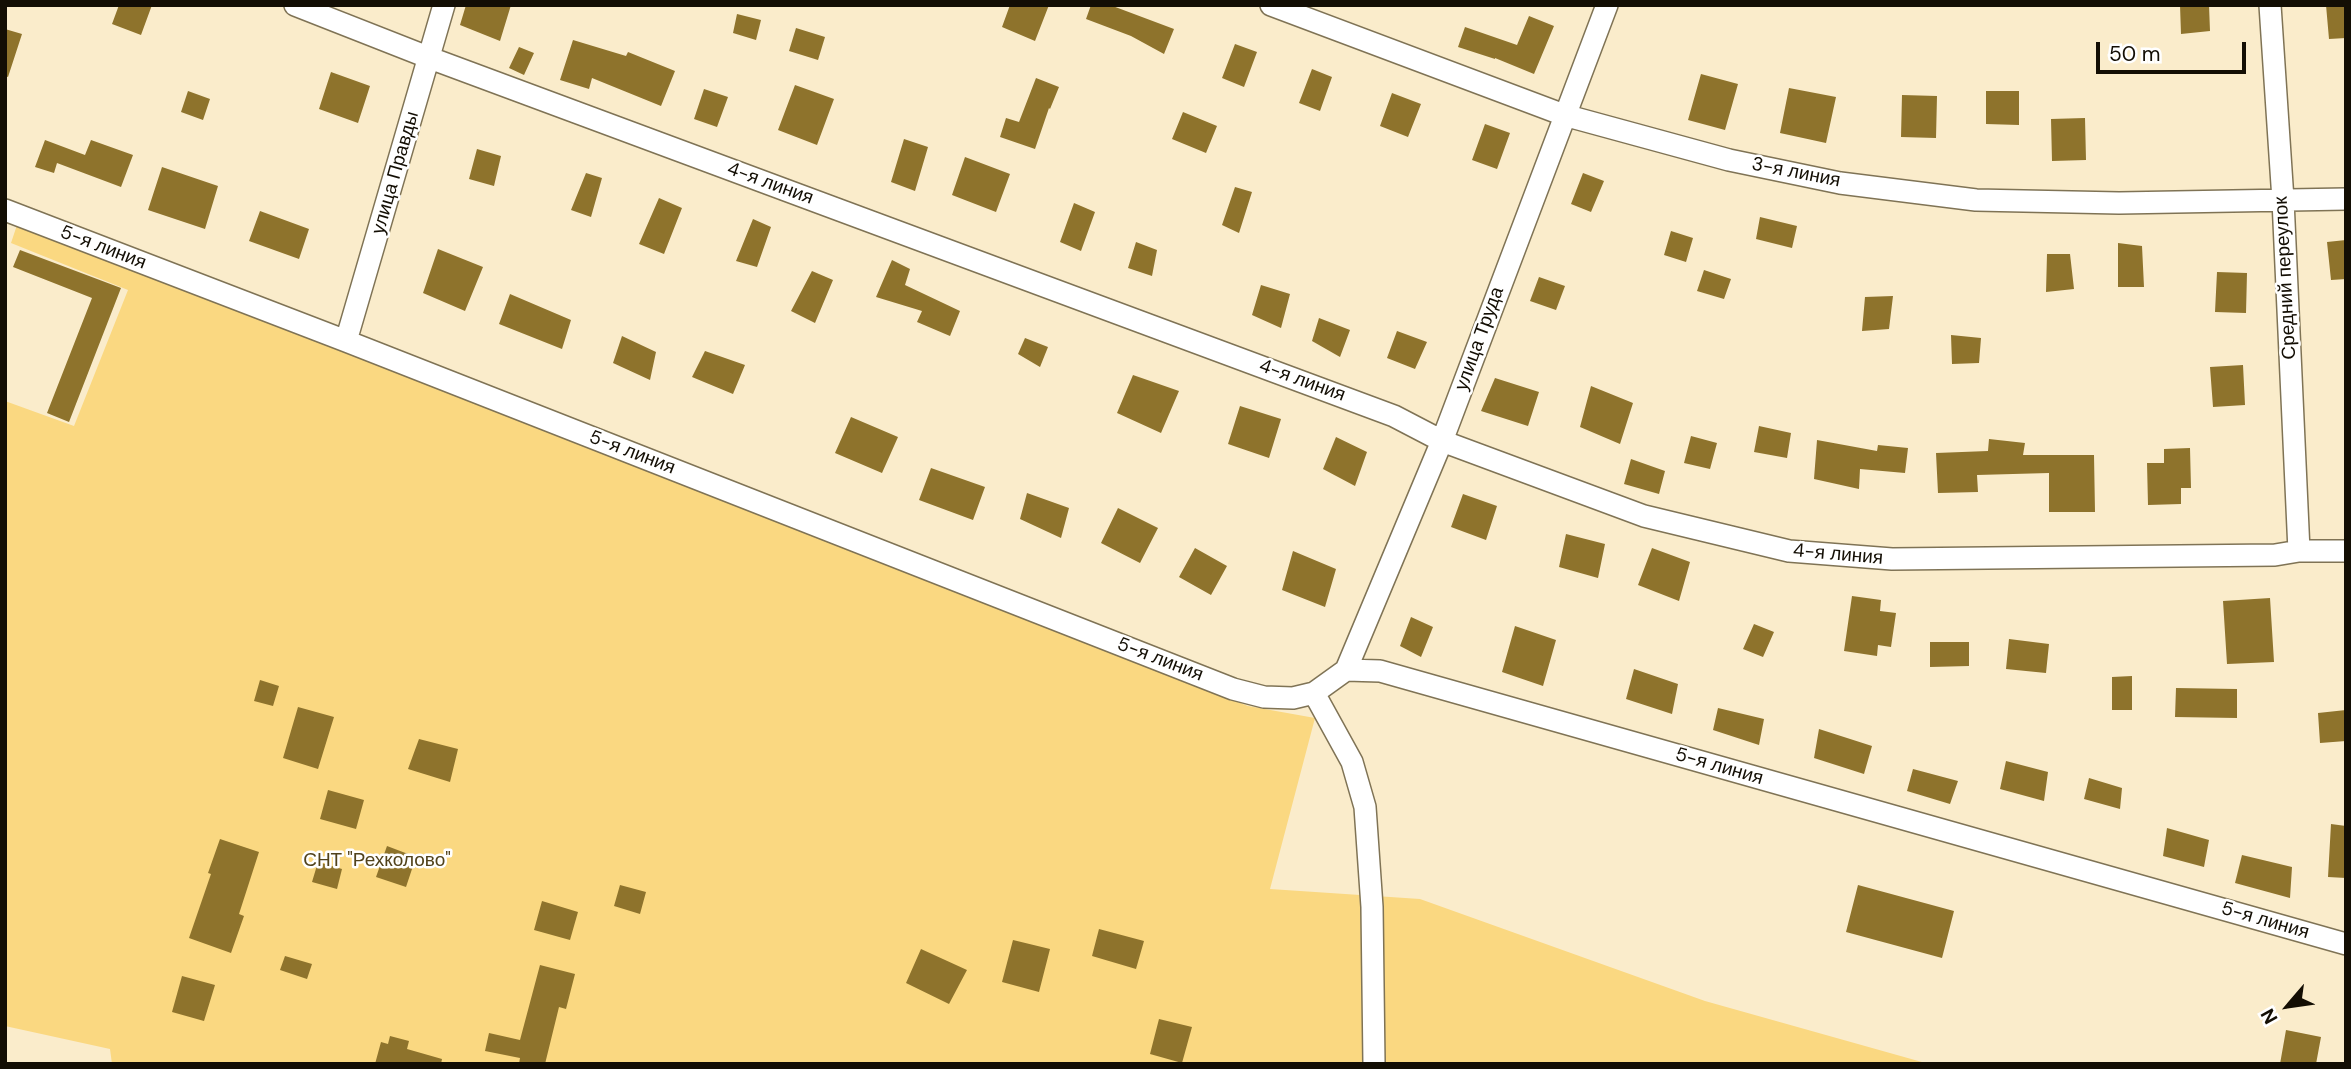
<!DOCTYPE html>
<html>
<head>
<meta charset="utf-8">
<style>
	body { margin:0 }
	#map { position:relative; width:2351px; height:1069px; overflow:hidden; background:#faeccb; font-family:"DM Sans",sans-serif }
	canvas { display:block }
	.frame { position:absolute; inset:0; border:7px solid #130e04; pointer-events:none }
	.north { position:absolute; left:2253px; top:971px; width:70px; height:70px; -webkit-text-stroke:5px #fff; paint-order:stroke; rotate:241deg; font-size:19px; font-weight:700; line-height:28px; text-align:center; color:#130e04 }
	.north::after { content:''; display:block; margin:auto; width:24px; height:32px; background:#130e04; clip-path:polygon(50% 0,100% 100%,50% 72%,0 100%) }
	.scale { position:absolute; left:2096px; top:42px; width:150px; height:32px; box-sizing:border-box; border:4px solid #130e04; border-top:0; padding-left:9px; font-size:21px; line-height:24px; white-space:nowrap; color:#130e04; -webkit-text-stroke:5px #fff; paint-order:stroke }
</style>
</head>
<body>
<div id="map">
<canvas width="2351" height="1069"></canvas>
<div class="frame"></div>
<div class="north">N</div>
<div class="scale">50 m</div>
</div>
<script>
const c = document.querySelector('canvas').getContext('2d');
c.lineJoin = 'round';
function fillPath(path, color) {
  c.fillStyle = color;
  c.fill(path, 'evenodd');
}
function poly(rows) {
  const path = new Path2D();
  for (const r of rows) {
    path.moveTo(r[0], r[1]);
    for (let i = 2; i < r.length; i += 2) path.lineTo(r[i], r[i + 1]);
  }
  return path;
}
function stroke(path, color, width, dash) {
  c.strokeStyle = color;
  c.lineWidth = width;
  c.lineCap = dash ? 'butt' : 'round';
  c.setLineDash(dash || []);
  c.stroke(path);
}
function label(font, color, halo, rows, align = 'center') {
  c.font = font + ' "DM Sans",sans-serif';
  c.lineWidth = 5;
  c.setLineDash([]);
  c.textBaseline = 'middle';
  c.strokeStyle = halo;
  c.fillStyle = color;
  for (const [text, x, y, turn = 0] of rows) {
    c.save();
    c.translate(x, y);
    c.rotate((+turn || 0) * Math.PI / 180);
    c.textAlign = isNaN(turn) ? turn : align;
    if (halo) c.strokeText(text, 0, 0);
    c.fillText(text, 0, 0);
    c.restore();
  }
}
const green = poly([
	[18,222,1248,706,1315,718,1270,889,1420,899,1705,1001,1929,1064,112,1064,110,1049,5,1026,5,401,74,426,128,290,11,243]
]);
const building = poly([
	[119,5,152,5,141,35,112,24],
	[466,5,511,5,500,41,460,25],
	[1010,5,1049,5,1035,41,1002,27],
	[1091,5,1110,5,1174,29,1164,54,1131,36,1086,19],
	[2180,5,2209,5,2210,31,2181,34],
	[2326,5,2346,5,2346,38,2329,39],
	[737,14,761,20,756,40,733,33],
	[1529,16,1554,26,1534,74,1495,58,1495,59,1458,47,1465,27,1517,45],
	[796,28,825,37,818,60,789,51],
	[5,29,22,34,8,77,5,76],
	[573,40,626,56,628,52,675,71,661,106,592,78,589,89,560,80],
	[1235,44,1257,52,1244,87,1222,78],
	[519,47,534,53,524,75,509,68],
	[1312,69,1332,77,1320,111,1299,103],
	[331,72,370,86,358,123,319,109],
	[1701,74,1738,84,1725,130,1688,120],
	[1036,78,1059,87,1050,109,1049,108,1035,149,1000,137,1006,118,1019,122],
	[795,85,834,99,817,145,778,130],
	[1789,88,1836,97,1826,143,1780,133],
	[704,89,728,97,717,127,694,119],
	[188,91,210,99,203,120,181,112],
	[1986,91,2019,91,2019,125,1986,124],
	[1392,93,1421,104,1408,137,1380,126],
	[1902,95,1937,96,1936,138,1901,137],
	[1183,112,1217,126,1206,153,1172,139],
	[2085,118,2086,160,2052,161,2051,119],
	[1485,124,1510,133,1497,169,1472,160],
	[904,139,928,147,915,191,891,182],
	[45,140,85,155,91,140,133,155,121,187,57,163,54,173,35,167],
	[477,149,501,156,494,186,469,179],
	[965,157,1010,174,996,212,952,195],
	[162,167,218,186,205,229,148,210],
	[586,173,602,178,591,217,571,210],
	[1583,173,1604,181,1591,212,1571,204],
	[1235,187,1252,192,1239,233,1222,225],
	[659,198,682,208,664,254,639,244],
	[1074,203,1095,212,1081,251,1060,242],
	[260,211,309,229,299,259,249,241],
	[1760,217,1797,226,1792,248,1756,239],
	[753,219,771,227,757,267,736,261],
	[1671,231,1693,238,1686,262,1664,255],
	[2346,240,2346,279,2331,280,2327,242],
	[1136,242,1157,250,1152,276,1128,268],
	[2118,243,2142,246,2144,287,2118,287],
	[438,249,483,267,465,311,423,293],
	[20,250,121,288,69,422,47,413,92,298,13,267],
	[2047,254,2070,254,2074,289,2046,292],
	[892,260,910,269,905,285,960,311,950,336,917,322,922,311,876,297],
	[1704,270,1731,279,1724,299,1697,291],
	[812,271,833,280,815,323,791,311],
	[2217,272,2247,273,2246,313,2215,312],
	[1539,277,1565,286,1556,310,1530,301],
	[1261,285,1290,294,1281,328,1252,315],
	[510,294,571,320,562,349,499,324],
	[1893,296,1889,329,1862,331,1865,297],
	[1319,318,1350,330,1340,357,1312,341],
	[1397,331,1427,342,1415,369,1387,358],
	[1951,335,1981,338,1979,363,1952,364],
	[622,336,656,352,650,380,613,363],
	[1025,338,1048,347,1040,367,1018,354],
	[705,351,745,365,733,394,692,377],
	[2243,365,2245,405,2213,407,2210,367],
	[1133,375,1179,391,1161,433,1117,413],
	[1495,378,1539,392,1528,426,1481,411],
	[1591,386,1633,403,1620,444,1580,427],
	[1240,406,1281,419,1269,458,1228,444],
	[851,417,898,437,882,473,835,453],
	[1759,426,1791,433,1787,458,1754,452],
	[1691,436,1717,443,1710,469,1684,463],
	[1336,437,1367,452,1355,486,1323,469],
	[1989,439,2025,443,2023,455,2094,455,2095,512,2049,512,2049,473,1977,475,1978,492,1938,493,1936,453,1988,451],
	[1817,440,1877,451,1878,445,1908,448,1905,473,1860,469,1859,489,1814,479],
	[2190,448,2191,488,2181,488,2181,504,2148,505,2147,463,2164,463,2164,449],
	[1631,459,1665,471,1659,494,1624,484],
	[931,468,985,487,973,520,919,500],
	[1027,493,1069,508,1061,538,1020,519],
	[1463,494,1497,506,1486,540,1451,527],
	[1118,508,1158,528,1140,563,1101,543],
	[1566,534,1605,544,1598,578,1559,567],
	[1195,548,1227,566,1211,595,1179,577],
	[1652,548,1690,562,1679,601,1638,585],
	[1293,551,1336,569,1325,607,1282,590],
	[1852,596,1881,600,1880,611,1896,613,1891,647,1878,645,1877,656,1844,651],
	[2270,598,2274,662,2227,664,2223,601],
	[1411,617,1433,627,1421,657,1400,646],
	[1754,624,1774,632,1763,657,1743,649],
	[1515,626,1556,640,1543,686,1502,672],
	[2009,639,2049,644,2046,673,2006,669],
	[1930,642,1969,642,1969,666,1930,667],
	[1634,669,1678,684,1672,714,1626,699],
	[2132,676,2132,710,2112,710,2112,677],
	[260,680,279,686,273,706,254,701],
	[2176,688,2237,689,2237,718,2175,717],
	[298,707,334,717,318,769,283,758],
	[1718,708,1764,719,1759,745,1713,730],
	[2346,710,2346,741,2320,743,2318,713],
	[1819,729,1872,746,1864,774,1814,758],
	[419,739,458,749,450,782,408,769],
	[2006,761,2048,772,2044,801,2000,789],
	[1913,769,1958,781,1950,804,1907,791],
	[2089,778,2122,788,2120,809,2084,799],
	[328,790,364,800,356,829,320,819],
	[2331,824,2346,826,2346,878,2328,877],
	[2167,828,2209,840,2204,867,2163,856],
	[220,839,259,852,239,914,244,916,231,953,189,938,211,874,208,873],
	[387,846,416,857,406,887,376,877],
	[2242,855,2292,867,2290,898,2235,883],
	[318,862,342,869,337,889,312,882],
	[620,885,646,892,640,914,614,906],
	[1858,885,1954,911,1942,958,1846,932],
	[542,901,578,912,570,940,534,930],
	[1099,929,1144,941,1136,969,1092,956],
	[1013,940,1050,949,1039,992,1002,982],
	[921,949,967,970,949,1004,906,983],
	[285,956,312,964,307,979,280,970],
	[540,965,575,974,566,1009,559,1007,545,1064,519,1064,520,1058,485,1051,489,1033,520,1040],
	[182,976,215,985,204,1021,172,1012],
	[1159,1019,1192,1027,1182,1063,1150,1054],
	[2286,1030,2321,1037,2316,1064,2280,1064],
	[390,1036,409,1041,407,1049,442,1059,441,1064,375,1064,381,1042,388,1044]
]);
const minor = poly([
	[295,5,430,58,1394,416,1442,441,1644,516,1789,551,1892,559,2275,555,2299,551,2346,551],
	[1271,5,1564,115,1729,160,1840,183,1976,200,2119,203,2346,199],
	[2270,5,2283,200,2299,551],
	[5,210,346,341,1233,689,1264,697,1293,698,1314,693,1346,670,1380,671,2346,944],
	[346,341,444,5],
	[1346,670,1442,441,1607,5],
	[1314,693,1352,762,1365,807,1372,907,1374,1064]
]);
const streetNames = [
	["улица Правды",396,173,-74],
	["3-я линия",1796,173,11],
	["4-я линия",770,184,20],
	["5-я линия",103,248,21],
	["Средний переулок",2286,278,-93],
	["улица Труда",1480,339,-70],
	["4-я линия",1302,381,20],
	["5-я линия",632,453,21],
	["4-я линия",1838,555,5],
	["5-я линия",1160,660,21],
	["5-я линия",1719,767,16],
	["5-я линия",2265,921,16]
];
const parkNames = [
	["СНТ \"Рехколово\"",377,861]
];
fillPath(green, '#fad881');
fillPath(building, '#8e732c');
stroke(minor, '#7f7355', 24);
stroke(minor, '#fff', 21);
label('19px', '#130e04', '#fff', streetNames);
label('19px', '#51421b', '#fff', parkNames);
</script>
</body>
</html>
